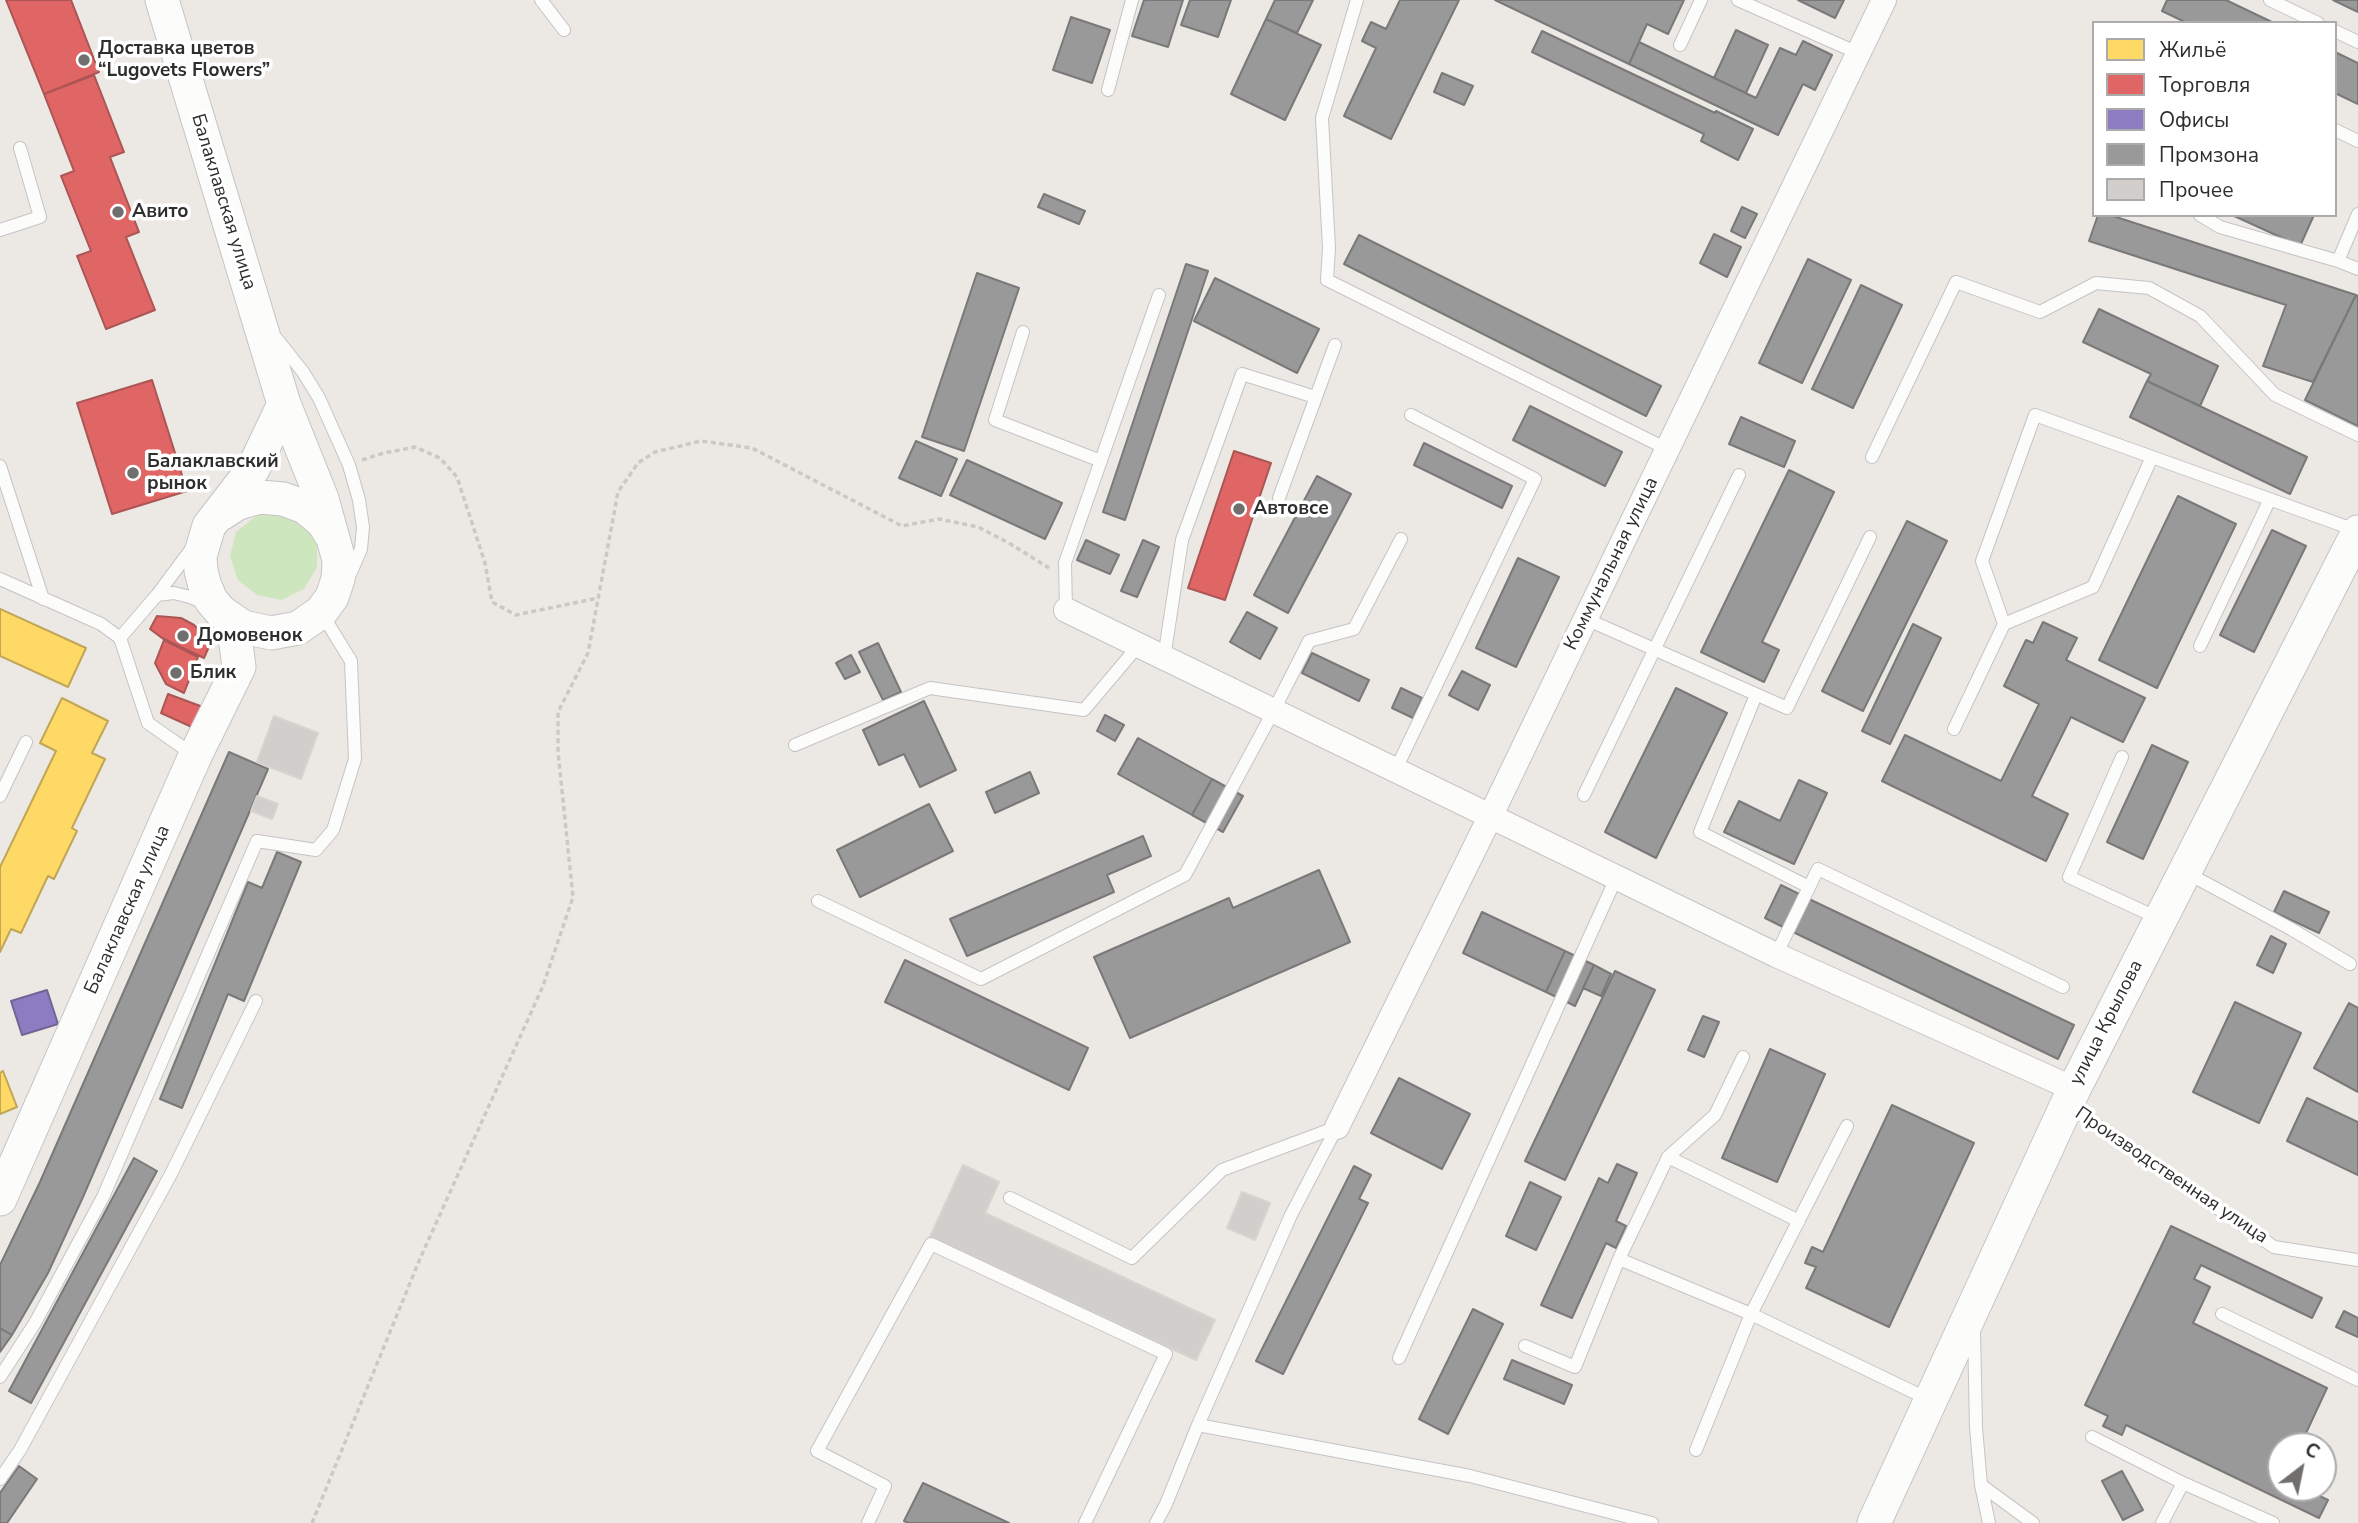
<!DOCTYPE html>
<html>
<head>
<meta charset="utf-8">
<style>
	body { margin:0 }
	#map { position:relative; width:2358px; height:1523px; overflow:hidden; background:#ece8e4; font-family:"Nunito Sans",sans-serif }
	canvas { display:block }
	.legend { position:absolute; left:2092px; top:21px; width:245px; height:196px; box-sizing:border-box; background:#fff; border:2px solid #ababab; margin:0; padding:9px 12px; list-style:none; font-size:21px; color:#2e2e2e }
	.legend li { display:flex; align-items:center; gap:14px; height:35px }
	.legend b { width:35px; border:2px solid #ababab }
	.north { position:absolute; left:2267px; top:1432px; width:70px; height:70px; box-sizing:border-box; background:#fff; border:2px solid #ababab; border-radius:50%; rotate:32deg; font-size:19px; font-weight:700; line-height:28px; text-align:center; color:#2e2e2e }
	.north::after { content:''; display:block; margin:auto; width:24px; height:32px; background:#706f6e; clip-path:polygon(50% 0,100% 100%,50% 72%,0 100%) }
</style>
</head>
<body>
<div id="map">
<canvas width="2358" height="1523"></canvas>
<ul class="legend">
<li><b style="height:19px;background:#ffd966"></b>Жильё</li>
<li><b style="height:19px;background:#e06666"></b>Торговля</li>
<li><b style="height:19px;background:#8e7cc3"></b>Офисы</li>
<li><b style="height:19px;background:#999"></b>Промзона</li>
<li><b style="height:19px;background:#d1cecb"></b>Прочее</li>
</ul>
<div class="north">С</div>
</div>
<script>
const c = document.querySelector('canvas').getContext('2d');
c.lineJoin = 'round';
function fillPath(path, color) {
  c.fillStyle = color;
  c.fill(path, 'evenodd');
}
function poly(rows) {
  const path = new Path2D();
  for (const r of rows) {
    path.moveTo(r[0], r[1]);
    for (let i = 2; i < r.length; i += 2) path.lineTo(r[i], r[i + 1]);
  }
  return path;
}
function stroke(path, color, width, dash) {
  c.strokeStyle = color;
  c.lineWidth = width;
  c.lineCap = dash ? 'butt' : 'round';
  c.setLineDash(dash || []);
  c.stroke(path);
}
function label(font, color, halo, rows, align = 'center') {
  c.font = font + ' "Nunito Sans",sans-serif';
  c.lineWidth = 7;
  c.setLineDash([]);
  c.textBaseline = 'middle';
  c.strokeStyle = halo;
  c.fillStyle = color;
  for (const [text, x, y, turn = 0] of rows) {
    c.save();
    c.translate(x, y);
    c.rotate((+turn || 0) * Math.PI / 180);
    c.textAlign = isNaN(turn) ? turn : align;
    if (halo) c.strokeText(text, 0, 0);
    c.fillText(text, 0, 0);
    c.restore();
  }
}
const green = poly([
	[281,512,303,523,317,542,317,567,304,589,281,600,257,595,238,580,230,556,236,532,256,516]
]);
const homes = poly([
	[0,609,86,648,68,687,0,656,0,609],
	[62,698,108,721,92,753,105,759,72,828,77,831,54,879,48,876,21,933,11,929,0,952,0,867,56,751,40,743,62,698],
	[3,1071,17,1107,0,1114,0,1073,3,1071]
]);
const shops = poly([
	[6,0,71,0,99,72,44,94,6,0],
	[94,75,124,152,110,157,139,232,126,237,155,310,106,329,77,256,91,251,61,176,74,171,44,94,94,75],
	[152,380,187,491,112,514,77,403,152,380],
	[1234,451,1271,463,1225,600,1188,588,1234,451],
	[157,616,181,618,194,625,211,642,204,658,162,638,150,629,157,616],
	[164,640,198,657,184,693,166,684,155,663,164,640],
	[168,694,203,707,194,728,161,713,168,694]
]);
const offices = poly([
	[47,990,58,1024,22,1035,11,1001,47,990]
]);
const industry = poly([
	[1144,0,1183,0,1168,47,1132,36,1144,0],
	[1190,0,1231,0,1218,37,1181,25,1190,0],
	[1275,0,1313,0,1297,33,1266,19,1275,0],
	[1400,0,1459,0,1391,139,1344,116,1376,48,1362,41,1371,22,1386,29,1400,0],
	[1495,0,1684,0,1668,34,1647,24,1629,64,1495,0],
	[1798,0,1844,0,1835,18,1798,0],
	[2167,0,2226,0,2274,23,2187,23,2162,11,2167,0],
	[2333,0,2358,0,2358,12,2333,0],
	[1071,17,1110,30,1092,83,1053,70,1071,17],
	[1266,19,1321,45,1285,120,1231,94,1266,19],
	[1736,30,1768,45,1746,93,1714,78,1736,30],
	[1542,31,1715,113,1716,111,1753,129,1738,160,1701,141,1704,134,1532,52,1542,31],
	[1803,41,1832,55,1815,90,1803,84,1778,135,1629,64,1639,42,1756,98,1780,48,1796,55,1803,41],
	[2335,52,2358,63,2358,104,2335,93,2335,52],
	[1442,73,1473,86,1464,105,1434,92,1442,73],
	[1044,194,1085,211,1079,224,1038,207,1044,194],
	[1742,207,1757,214,1745,238,1731,231,1742,207],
	[2098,215,2110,215,2356,295,2313,382,2263,366,2286,305,2089,241,2098,215],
	[2232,215,2314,215,2300,246,2232,215],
	[1714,234,1741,247,1727,277,1700,263,1714,234],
	[1359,235,1661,386,1646,416,1344,264,1359,235],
	[1808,259,1851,280,1802,383,1759,363,1808,259],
	[1186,264,1208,271,1125,520,1103,512,1186,264],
	[977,273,1019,288,964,451,922,437,977,273],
	[1215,278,1319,329,1297,373,1194,321,1215,278],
	[1861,285,1902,305,1853,408,1812,389,1861,285],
	[2356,295,2358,296,2358,426,2305,400,2356,295],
	[2099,309,2218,366,2200,406,2147,381,2151,374,2083,342,2099,309],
	[2147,381,2307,457,2290,494,2130,417,2147,381],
	[1530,406,1622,452,1605,486,1513,440,1530,406],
	[1741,417,1795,441,1784,467,1729,444,1741,417],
	[916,441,957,459,941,496,899,478,916,441],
	[1424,443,1512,486,1502,508,1414,465,1424,443],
	[967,460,1062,503,1045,539,950,495,967,460],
	[1789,470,1834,492,1762,642,1779,650,1764,682,1701,652,1789,470],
	[1317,476,1351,494,1288,613,1254,595,1317,476],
	[2178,496,2236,524,2157,688,2099,660,2178,496],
	[1907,521,1947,541,1863,711,1822,691,1907,521],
	[2272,530,2306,546,2254,652,2220,635,2272,530],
	[1086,540,1119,555,1110,574,1077,560,1086,540],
	[1143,540,1159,547,1137,597,1121,591,1143,540],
	[1518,558,1559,577,1516,667,1476,648,1518,558],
	[1247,612,1277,628,1260,659,1230,642,1247,612],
	[2043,622,2077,638,2066,660,2145,698,2123,742,2071,717,2032,796,2068,814,2046,861,1882,781,1905,735,2001,781,2039,704,2004,686,2026,640,2033,643,2043,622],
	[1913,624,1941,638,1890,744,1862,731,1913,624],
	[878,643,901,692,883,700,859,652,878,643],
	[1312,653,1369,680,1359,701,1302,673,1312,653],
	[851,655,860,672,845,679,836,663,851,655],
	[1462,671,1490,685,1478,710,1449,695,1462,671],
	[1401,688,1422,698,1413,718,1392,708,1401,688],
	[1676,688,1727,713,1656,858,1605,832,1676,688],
	[924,701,956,770,920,787,904,754,879,765,863,730,924,701],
	[1105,715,1124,725,1115,741,1097,731,1105,715],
	[1138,738,1212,779,1192,815,1118,774,1138,738],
	[2152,745,2188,762,2143,859,2107,842,2152,745],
	[229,752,268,769,83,1197,48,1273,12,1335,0,1328,0,1265,40,1182,229,752],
	[1030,772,1039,793,995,813,986,792,1030,772],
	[1212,779,1243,796,1223,832,1192,815,1212,779],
	[1799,780,1827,793,1794,864,1724,832,1739,801,1780,821,1799,780],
	[929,804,953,851,860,897,837,850,929,804],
	[1143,836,1151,856,1107,875,1114,892,967,956,950,919,1143,836],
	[277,852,301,862,244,1001,228,994,182,1108,160,1099,248,882,262,888,277,852],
	[1319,870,1350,942,1130,1038,1094,957,1229,898,1233,908,1319,870],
	[1781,885,1809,899,1793,932,1765,918,1781,885],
	[2284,891,2329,912,2319,933,2274,912,2284,891],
	[1809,899,2074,1025,2058,1059,1793,932,1809,899],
	[1482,912,1565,951,1546,992,1463,953,1482,912],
	[2271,936,2286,944,2273,973,2257,965,2271,936],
	[1565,951,1594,965,1575,1006,1546,992,1565,951],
	[905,960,1088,1048,1069,1090,885,1002,905,960],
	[1594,965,1611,974,1601,996,1583,988,1594,965],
	[1615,971,1655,990,1565,1180,1525,1161,1615,971],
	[2235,1002,2301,1033,2259,1123,2193,1092,2235,1002],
	[2349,1003,2358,1008,2358,1092,2314,1068,2349,1003],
	[1703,1016,1719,1022,1704,1057,1688,1050,1703,1016],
	[1770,1049,1825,1074,1777,1182,1722,1158,1770,1049],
	[1399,1078,1470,1114,1442,1169,1371,1133,1399,1078],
	[2307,1098,2358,1122,2358,1175,2287,1141,2307,1098],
	[1892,1105,1974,1143,1889,1327,1806,1288,1816,1267,1805,1263,1812,1247,1823,1252,1892,1105],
	[134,1158,157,1171,31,1403,9,1391,134,1158],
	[1617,1164,1637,1173,1616,1221,1626,1226,1616,1248,1606,1243,1572,1318,1541,1305,1599,1178,1608,1183,1617,1164],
	[1354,1166,1371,1175,1359,1199,1368,1203,1283,1374,1256,1361,1354,1166],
	[1530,1182,1561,1197,1536,1250,1506,1236,1530,1182],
	[2171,1226,2322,1298,2312,1318,2201,1265,2194,1279,2210,1287,2193,1323,2327,1388,2300,1446,2281,1446,2281,1488,2303,1488,2328,1500,2319,1518,2126,1425,2122,1435,2103,1426,2108,1416,2085,1405,2171,1226],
	[1473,1309,1503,1324,1448,1434,1419,1419,1473,1309],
	[2344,1311,2358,1318,2358,1337,2336,1327,2344,1311],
	[0,1328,12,1335,0,1352,0,1328],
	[1512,1360,1572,1385,1564,1404,1504,1379,1512,1360],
	[19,1466,37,1479,7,1523,0,1523,0,1493,19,1466],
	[2122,1471,2143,1510,2123,1520,2102,1481,2122,1471],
	[923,1483,1009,1523,908,1523,904,1521,923,1483]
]);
const building = poly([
	[274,716,318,733,301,779,257,762,274,716],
	[257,796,278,804,272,819,251,811,257,796],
	[963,1165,999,1182,985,1213,1215,1320,1196,1360,930,1237,963,1165],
	[1242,1192,1270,1203,1255,1240,1227,1228,1242,1192]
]);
const path = poly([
	[362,460,384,453,415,447,440,458,457,477,485,563,492,602,516,615,598,598],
	[312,1523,419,1261,543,986,573,897,558,752,558,712,588,653,618,492,638,463,655,452,701,441,752,448,902,526,939,519,978,527,1009,543,1049,568]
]);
const lane = poly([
	[541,0,564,30],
	[1357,0,1322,118,1329,248,1327,280,1667,449],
	[1738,0,1858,53],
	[2270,0,2318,23],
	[2335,31,2358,42],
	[1680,45,1701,0],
	[1108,90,1132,0],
	[2335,130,2358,141],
	[2200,215,2220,227,2338,261,2358,269],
	[0,230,40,217,20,148],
	[2338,261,2358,214],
	[1023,332,995,420,1101,461],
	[277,339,303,372,319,398,349,465,359,500,363,527,361,549,348,579],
	[1872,457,1956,282,2040,312,2096,283,2149,288,2200,316,2275,395,2358,435],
	[0,466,43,599],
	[1279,498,1335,345],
	[0,579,101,624,120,638,148,723,195,756],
	[157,595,174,593,190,597,207,604],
	[1066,610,1065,563,1159,295],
	[1586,619,1787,708,1870,537],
	[2004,624,2093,587,2152,457],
	[120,638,157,595,192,548],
	[2200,646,2270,499],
	[1164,658,1182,540,1242,374,1315,397],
	[1756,695,1700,832,1809,887],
	[1954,729,2004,624,1982,561,2035,415,2358,531],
	[795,745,930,688,1084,710,1138,646],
	[2122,757,2069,877,2160,919],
	[1396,769,1535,479,1411,415],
	[1584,795,1739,475],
	[0,796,26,742],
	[2185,872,2291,929,2350,964],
	[818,901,981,979,1185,875,1273,712,1309,641,1354,629,1401,539],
	[1776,955,1818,869,2063,987],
	[2067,1105,2274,1247,2358,1260],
	[1668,1157,1799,1221],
	[1010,1198,1132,1258,1222,1170,1337,1127],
	[1619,1259,1751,1314,1930,1400],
	[2222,1314,2358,1380],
	[1974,1331,1976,1428,1981,1485,1989,1523],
	[1525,1346,1575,1367,1619,1259,1668,1157,1715,1115,1743,1057],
	[1399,1358,1617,876],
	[0,1377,35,1323,103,1197,257,841,316,850,333,830,355,759,351,661,322,614],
	[1198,1425,1470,1476,1652,1523],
	[2092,1437,2183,1483,2273,1523],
	[1696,1450,1751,1314,1847,1126],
	[0,1479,20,1450,171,1174,256,1001],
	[1981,1485,2033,1523],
	[868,1523,885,1486,817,1451,931,1244,1166,1354,1085,1523],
	[1156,1523,1166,1504,1198,1425,1291,1215,1337,1127],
	[2162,1523,2183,1483]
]);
const street = poly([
	[1066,610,1776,955,2074,1089],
	[1337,1127,1491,815,1884,0]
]);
const secondary = poly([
	[162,0,284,404,322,499,339,560,338,579,332,597,321,612,298,628,271,633,243,627,221,612,211,600,205,586,201,571,200,556,209,526,253,469,284,404],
	[221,514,238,503,260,497,283,499,305,507,323,522,331,535],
	[0,1199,195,756,239,667,236,644,229,619],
	[1874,1523,2074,1089,2358,532]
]);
const markers = [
	[84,60,7,"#706f6e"],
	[118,212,7,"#706f6e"],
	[133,473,7,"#706f6e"],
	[1239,509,7,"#706f6e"],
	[183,636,7,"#706f6e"],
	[176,673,7,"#706f6e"]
];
const poiNames = [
	["Доставка цветов",98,49],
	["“Lugovets Flowers”",98,71],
	["Авито",132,212],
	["Балаклавский",147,462],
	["рынок",147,484],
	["Автовсе",1253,509],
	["Домовенок",197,636],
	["Блик",190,673]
];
const streetNames = [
	["Балаклавская улица",223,202,73],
	["Коммунальная улица",1612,564,-64],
	["Балаклавская улица",128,910,-66],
	["улица Крылова",2107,1023,-63],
	["Производственная улица",2171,1176,34]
];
fillPath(green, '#cee6be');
fillPath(homes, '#ffd966');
stroke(homes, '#c0a655', 2);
fillPath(shops, '#e06666');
stroke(shops, '#ab5555', 2);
fillPath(offices, '#8e7cc3');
stroke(offices, '#716596', 2);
fillPath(industry, '#999');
stroke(industry, '#797979', 2);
fillPath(building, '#d1cecb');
stroke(building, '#d7d4d0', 2);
stroke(lane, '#c5c4c5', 14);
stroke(street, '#c5c4c5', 26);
stroke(secondary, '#c5c4c5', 35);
stroke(path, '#c9c9c8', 3.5, [5, 3.5]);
stroke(lane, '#fcfcfb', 12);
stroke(street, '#fcfcfb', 24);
stroke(secondary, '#fcfcfb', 33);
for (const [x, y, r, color] of markers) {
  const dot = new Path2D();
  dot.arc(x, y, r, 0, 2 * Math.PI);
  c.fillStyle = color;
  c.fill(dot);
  stroke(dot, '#fff', 2.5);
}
label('bold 19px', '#2e2e2e', '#fff', poiNames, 'left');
label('19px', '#2e2e2e', '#fff', streetNames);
</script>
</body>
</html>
